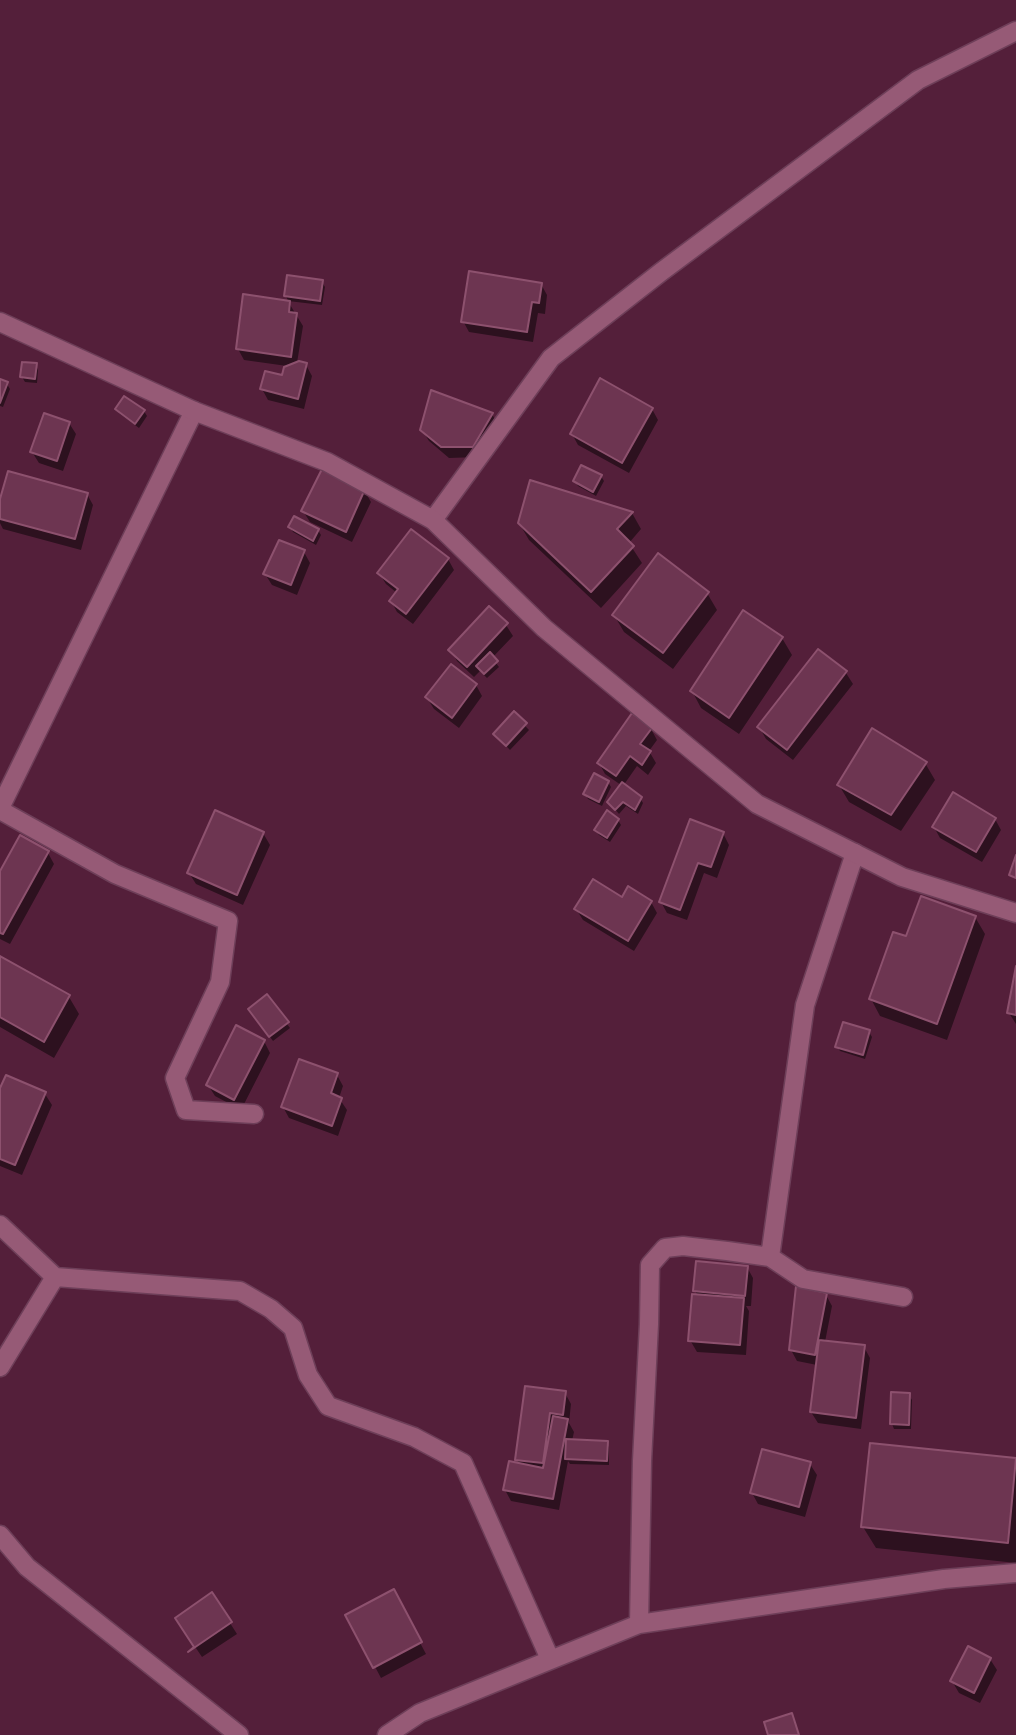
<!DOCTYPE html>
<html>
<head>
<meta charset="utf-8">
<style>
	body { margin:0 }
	canvas { display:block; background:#541f3a }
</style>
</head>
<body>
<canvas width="1016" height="1735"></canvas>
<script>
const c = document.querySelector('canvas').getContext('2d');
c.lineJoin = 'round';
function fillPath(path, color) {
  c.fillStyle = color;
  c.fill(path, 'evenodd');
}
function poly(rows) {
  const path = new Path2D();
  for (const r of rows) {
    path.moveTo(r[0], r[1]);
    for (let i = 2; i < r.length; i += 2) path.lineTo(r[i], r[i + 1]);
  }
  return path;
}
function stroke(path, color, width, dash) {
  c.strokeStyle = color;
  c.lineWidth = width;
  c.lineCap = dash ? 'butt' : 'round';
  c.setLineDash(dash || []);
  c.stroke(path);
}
const shadow = poly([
	[322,282,325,287,322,305,288,301,286,296],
	[541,284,547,295,545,314,538,313,533,342,469,332,463,321],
	[289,303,303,326,297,363,306,365,312,376,304,409,268,400,262,389,283,378,287,366,244,360,238,349],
	[36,365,38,370,37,383,25,382,22,377],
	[0,381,7,384,10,389,3,407,0,406],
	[117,409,144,411,147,416,139,428,120,414],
	[652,409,658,420,629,473,578,445,572,434],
	[492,414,498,425,479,457,449,458,429,441,422,430],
	[69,423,76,434,63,471,39,463,32,452],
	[601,476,604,481,596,496,578,486,575,481],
	[532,483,632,513,641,529,629,543,642,563,601,608,529,540,519,523],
	[364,490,371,502,352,542,310,522,303,511],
	[87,494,93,505,81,550,3,529,0,523,0,506],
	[290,527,318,530,321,535,316,545,293,532],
	[304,552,310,563,297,595,272,585,265,574],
	[448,559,454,570,413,624,397,612,391,601,397,593,386,584,379,573],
	[707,593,717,610,673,669,624,632,614,615],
	[506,625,513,636,492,658,499,667,487,678,480,671,474,677,457,661,451,650],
	[782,638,792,655,739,734,701,708,692,691],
	[818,651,846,673,853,684,793,760,766,739,759,727],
	[476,685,482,696,459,728,434,709,427,698],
	[514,714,529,730,510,750,495,734],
	[651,729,657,740,649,751,656,763,648,775,637,766,623,786,640,798,643,803,638,814,626,806,619,814,609,802,621,785,605,774,599,763],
	[925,763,935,780,901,831,849,802,839,785],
	[608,782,611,787,602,806,588,799,585,794],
	[995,819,1001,830,982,862,940,838,934,827],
	[618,820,621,825,610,842,599,835,596,830],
	[263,833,270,845,243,905,196,884,189,873],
	[723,833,729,845,717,878,704,873,687,920,667,913,661,902],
	[48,853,54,864,10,944,0,939,0,875],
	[622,899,651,902,657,913,634,951,583,920,576,909],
	[975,917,985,934,947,1040,880,1016,871,999],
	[0,958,69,997,79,1014,54,1058,0,1027],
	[1016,976,1016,1024,1009,1013],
	[267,997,290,1028,273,1041,253,1014],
	[869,1032,872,1037,865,1059,840,1051,837,1046],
	[264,1041,270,1053,241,1110,215,1096,208,1085],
	[337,1075,343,1086,339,1098,347,1110,338,1136,289,1118,283,1107],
	[0,1093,45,1094,52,1105,22,1175,0,1166],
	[747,1267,753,1278,751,1306,746,1306,749,1311,746,1355,697,1352,690,1340,698,1296,695,1291],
	[826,1295,832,1306,825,1342,864,1347,870,1358,861,1429,818,1423,811,1412,817,1365,797,1361,791,1350],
	[527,1388,565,1393,571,1404,569,1423,574,1432,572,1441,606,1442,609,1447,609,1465,570,1464,568,1461,559,1510,511,1501,505,1490,520,1465,517,1459],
	[909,1395,912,1400,911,1429,894,1429,892,1424],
	[872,1445,1016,1460,1016,1563,876,1548,863,1527],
	[810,1464,817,1475,805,1517,758,1504,752,1493],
	[399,1603,426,1654,381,1678,348,1616],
	[230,1623,237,1634,202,1657,183,1629],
	[990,1659,997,1670,980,1703,959,1693,952,1681]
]);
const building = poly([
	[469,271,542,283,539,303,532,302,527,332,461,322,469,271],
	[287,275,323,280,320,301,284,296,287,275],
	[243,294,290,301,289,312,297,313,291,357,236,349,243,294],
	[299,361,307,363,298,399,260,389,265,371,282,375,284,367,299,361],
	[22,362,37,363,35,379,20,377,22,362],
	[600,378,653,408,622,463,570,434,600,378],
	[0,379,8,382,0,403,0,379],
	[431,390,493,413,473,447,441,447,420,430,431,390],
	[124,396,145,410,135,424,115,409,124,396],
	[44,413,70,422,57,461,30,452,44,413],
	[581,465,602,475,593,492,573,481,581,465],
	[322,469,365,489,346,532,301,511,322,469],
	[8,471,88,493,75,539,0,519,0,499,8,471],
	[530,480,633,512,617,529,634,546,591,592,518,523,530,480],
	[294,516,319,529,313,541,288,527,294,516],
	[411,529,449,558,406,614,389,601,398,589,377,573,411,529],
	[279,540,305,550,291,585,263,574,279,540],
	[658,553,709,592,663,653,612,615,658,553],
	[489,606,508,623,467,667,448,650,489,606],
	[743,610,783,637,729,718,690,691,743,610],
	[818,649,847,671,787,750,757,727,818,649],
	[490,652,498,661,484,674,476,666,490,652],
	[451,664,477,684,452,718,425,697,451,664],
	[514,711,527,723,506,746,493,734,514,711],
	[632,713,652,728,640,744,651,751,642,765,630,756,616,776,597,763,632,713],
	[872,728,927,762,891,815,837,785,872,728],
	[594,773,609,781,599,802,583,794,594,773],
	[622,782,642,797,635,810,623,802,615,810,607,802,622,782],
	[953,792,996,818,976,852,932,827,953,792],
	[215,810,264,832,237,895,187,873,215,810],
	[607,810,619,819,607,838,594,830,607,810],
	[690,819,724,832,711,867,698,863,680,910,659,902,690,819],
	[20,835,49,851,3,934,0,933,0,871,20,835],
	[1016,855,1016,878,1009,875,1016,855],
	[593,879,622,897,628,886,652,901,628,941,574,909,593,879],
	[921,896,976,916,937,1024,869,999,893,932,906,936,921,896],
	[0,956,70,995,44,1042,0,1017,0,956],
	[1016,966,1016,1015,1007,1013,1016,966],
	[267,994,289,1022,269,1037,248,1009,267,994],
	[843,1022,870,1030,863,1055,835,1047,843,1022],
	[236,1025,265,1040,234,1100,206,1085,236,1025],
	[299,1059,338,1073,331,1093,342,1098,332,1126,281,1107,299,1059],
	[6,1075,46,1092,15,1165,0,1159,0,1088,6,1075],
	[696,1261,748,1266,745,1296,693,1291,696,1261],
	[796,1286,827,1293,815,1355,789,1350,796,1286],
	[692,1294,744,1298,740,1345,688,1341,692,1294],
	[819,1340,865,1345,856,1418,810,1412,819,1340],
	[525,1386,566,1391,563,1415,550,1413,543,1463,515,1460,525,1386],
	[891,1392,910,1393,909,1425,890,1424,891,1392],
	[553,1416,568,1419,553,1499,503,1490,509,1461,543,1468,553,1416],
	[566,1439,608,1441,607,1461,565,1459,566,1439],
	[870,1443,1016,1458,1008,1543,861,1527,870,1443],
	[762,1449,811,1462,799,1507,750,1493,762,1449],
	[394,1589,422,1642,373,1668,345,1615,394,1589],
	[212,1592,232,1622,188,1652,194,1647,175,1618,212,1592],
	[968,1646,991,1658,974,1693,950,1681,968,1646],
	[792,1713,799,1735,768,1735,764,1722,792,1713]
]);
const street = poly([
	[433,520,551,358,661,272,918,80,1016,31],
	[0,808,194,411],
	[0,810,115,874,228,921,220,982,175,1078,186,1110,254,1114],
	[0,1225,55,1277,240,1291,271,1309,293,1328,308,1375,328,1406,414,1437,463,1463,550,1659],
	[770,1257,805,1005,855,853],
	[0,1367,55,1277],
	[0,1535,27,1567,239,1735],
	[639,1624,642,1461,649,1324,650,1265,665,1248,683,1246,727,1251,770,1257,803,1279,903,1297],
	[387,1735,420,1713,639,1624,944,1579,1016,1573]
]);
const secondary = poly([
	[0,322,194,411,327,462,433,520,544,628,757,804,902,877,1016,913]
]);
fillPath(shadow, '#0007');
fillPath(building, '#6d3551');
stroke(building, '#8d516e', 2);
stroke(street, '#6e3f59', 21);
stroke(secondary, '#6e3f59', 21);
stroke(street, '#965a76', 18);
stroke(secondary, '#965a76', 18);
</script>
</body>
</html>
